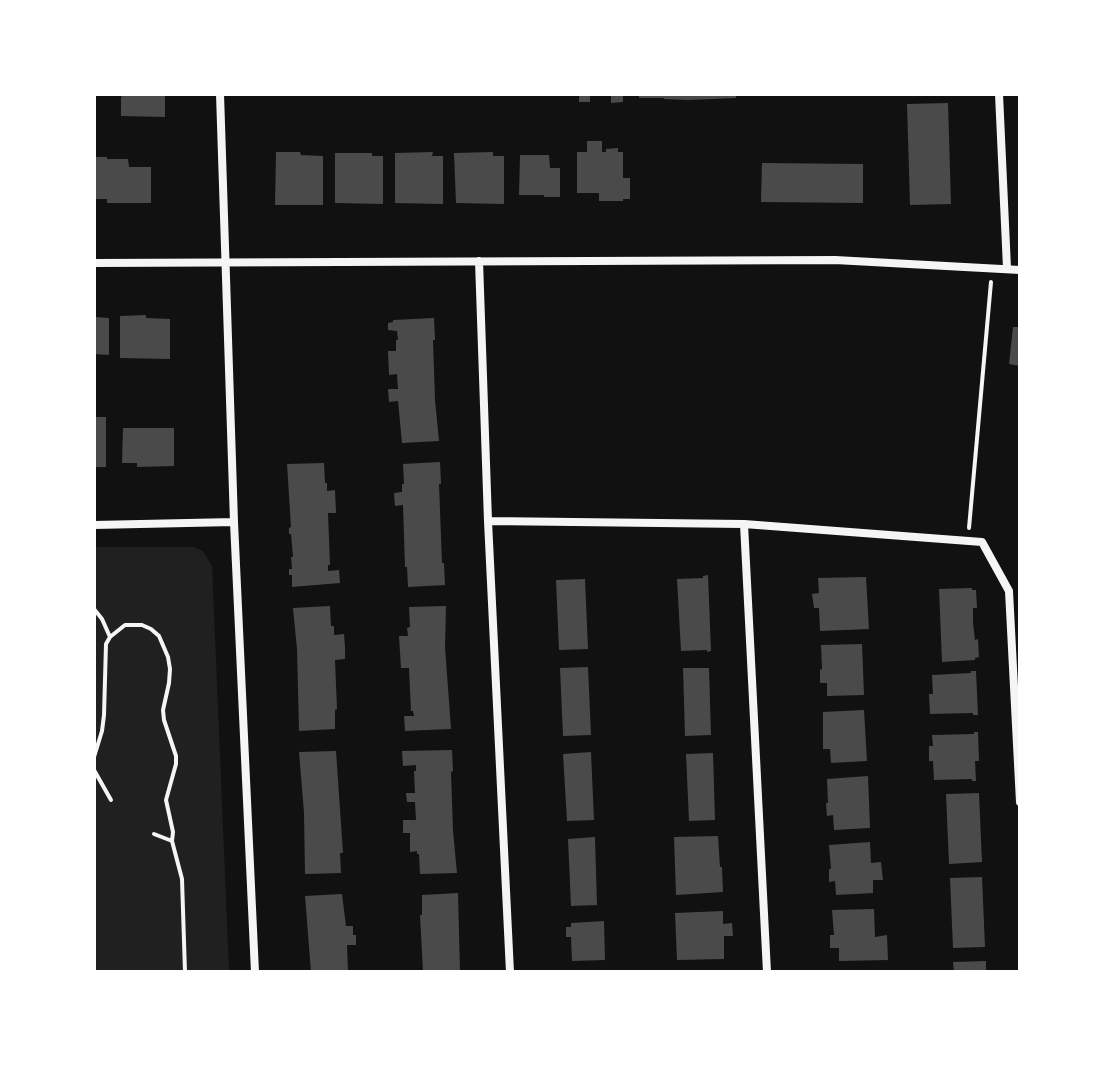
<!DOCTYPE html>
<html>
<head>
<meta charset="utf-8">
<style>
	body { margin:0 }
	#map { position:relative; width:1114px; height:1066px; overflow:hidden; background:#111; font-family:"IBM Plex Sans",sans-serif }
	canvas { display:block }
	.frame { position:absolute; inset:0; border:96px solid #fff; pointer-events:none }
</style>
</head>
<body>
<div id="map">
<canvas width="1114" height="1066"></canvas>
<div class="frame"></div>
</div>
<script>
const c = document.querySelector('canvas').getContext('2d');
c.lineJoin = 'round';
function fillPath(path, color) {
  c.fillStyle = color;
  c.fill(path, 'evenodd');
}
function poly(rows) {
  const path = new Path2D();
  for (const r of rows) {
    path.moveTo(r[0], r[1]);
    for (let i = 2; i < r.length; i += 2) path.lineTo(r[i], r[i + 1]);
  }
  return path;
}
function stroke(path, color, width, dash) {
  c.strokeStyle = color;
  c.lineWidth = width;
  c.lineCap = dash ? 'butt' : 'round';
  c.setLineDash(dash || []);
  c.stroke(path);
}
const green = poly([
	[94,547,193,547,203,551,212,566,229,972,94,972]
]);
const building = poly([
	[129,94,165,94,165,117,121,116,121,98,122,95],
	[579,94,590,94,590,102,579,102],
	[611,94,623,94,623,102,611,103],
	[639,94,736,94,736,98,688,100,664,99,664,98,639,98],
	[948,103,951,204,910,205,907,104],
	[587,141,602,141,602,152,606,152,606,149,618,148,618,152,623,152,623,178,630,178,630,199,623,199,623,201,599,201,599,193,577,193,577,152,587,152],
	[276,152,300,152,301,155,323,156,323,205,275,205],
	[433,152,432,156,443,156,443,204,395,203,395,153],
	[493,152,493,156,504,156,504,204,456,203,454,153],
	[335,153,372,153,372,156,383,156,383,204,335,203],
	[520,155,549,155,550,168,560,168,560,197,544,197,544,195,519,195],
	[94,157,107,157,107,159,128,159,129,167,151,167,151,203,107,203,107,199,94,199],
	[762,163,863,164,863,203,761,202],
	[146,315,146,318,170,319,170,359,120,358,120,316],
	[94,317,109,318,109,355,94,354],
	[434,318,435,340,433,340,435,400,439,441,402,443,398,401,389,402,388,389,398,389,397,374,389,375,388,351,396,351,396,340,398,340,397,331,388,330,388,323,393,322,393,320],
	[1013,327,1020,327,1020,366,1009,364],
	[94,417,106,417,106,467,94,467],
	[123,428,174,428,174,466,137,467,137,463,122,463],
	[440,462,441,484,439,484,442,563,444,563,445,585,408,587,407,567,405,567,403,505,395,506,394,493,402,492,402,484,404,484,403,464],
	[324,463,325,483,327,483,327,491,335,490,336,513,328,513,330,565,328,565,328,571,339,570,340,583,292,587,292,575,289,575,289,569,292,569,291,557,293,557,291,534,289,534,289,528,291,527,287,464],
	[708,575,711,651,707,652,707,650,681,651,677,579,703,578,703,576],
	[866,577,869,629,820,631,819,608,814,608,812,594,819,593,818,578],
	[585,579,588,649,559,650,556,580],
	[972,588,972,590,976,590,977,608,973,608,973,623,975,640,978,639,979,657,975,658,975,660,942,662,939,589],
	[330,606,331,626,334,626,334,635,344,634,345,647,345,659,335,660,337,709,335,710,335,729,299,731,297,649,293,608],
	[446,606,445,647,451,729,405,731,404,716,414,716,413,711,411,711,409,668,401,668,399,636,408,636,407,628,410,627,409,607],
	[862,644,864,695,827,696,827,683,820,683,820,670,822,669,821,645],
	[588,667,591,735,563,736,560,668],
	[683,668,709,668,711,735,685,736],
	[971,671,976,671,978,715,973,715,973,713,930,714,929,694,933,694,932,675,971,673],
	[864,710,867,761,831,763,830,749,823,749,823,712],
	[974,732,978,732,979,761,975,761,976,781,972,781,972,779,934,780,933,761,929,761,929,746,933,746,932,735,974,734],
	[452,750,453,771,451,772,453,831,457,873,420,874,419,854,417,854,417,851,410,852,410,833,403,833,403,820,416,820,415,802,407,802,406,793,415,793,414,771,416,771,416,765,403,766,402,751],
	[336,751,343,853,340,853,341,873,305,874,304,813,299,752],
	[591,752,594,820,567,821,563,754],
	[713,753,715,820,689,821,686,754],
	[868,776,870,828,834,830,833,815,827,816,826,803,828,803,827,779],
	[979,793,982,862,949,864,946,794],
	[718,836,720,867,722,867,723,892,676,895,674,837],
	[595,837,597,905,571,906,568,839],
	[870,842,871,863,881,862,883,880,873,880,873,893,836,895,835,881,829,882,829,869,831,869,829,845],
	[982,877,985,947,953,948,950,878],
	[458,893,460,972,423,972,420,915,422,915,422,895],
	[342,894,346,926,353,926,353,935,356,935,356,945,347,945,348,972,311,972,305,896],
	[874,909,875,937,887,935,888,960,839,961,839,948,830,948,830,935,834,935,832,910],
	[723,911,723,924,732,923,733,936,724,936,724,959,677,960,675,913],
	[604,921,605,960,572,961,571,937,566,937,566,927,571,927,571,923],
	[986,961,986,972,954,972,953,962]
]);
const path = poly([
	[969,528,991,282],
	[94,609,102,619,110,637],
	[94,757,102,731,104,715,106,644,110,637,125,625,142,625,151,629,159,636,168,657,170,669,169,683,163,710,164,720,176,756,176,764,166,800,173,832,172,841,182,879,185,972],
	[94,770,111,800],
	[154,834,172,841]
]);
const minor = poly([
	[220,94,234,522,255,972],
	[999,94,1007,268],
	[479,261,488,521,510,972],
	[94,263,835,260,1020,270],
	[488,521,744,524,982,542,1009,591,1020,802],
	[744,524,767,972],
	[94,525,234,522]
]);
fillPath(green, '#202020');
fillPath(building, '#4a4a4a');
stroke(path, '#f5f5f5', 4);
stroke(minor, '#f5f5f5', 8);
</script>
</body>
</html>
